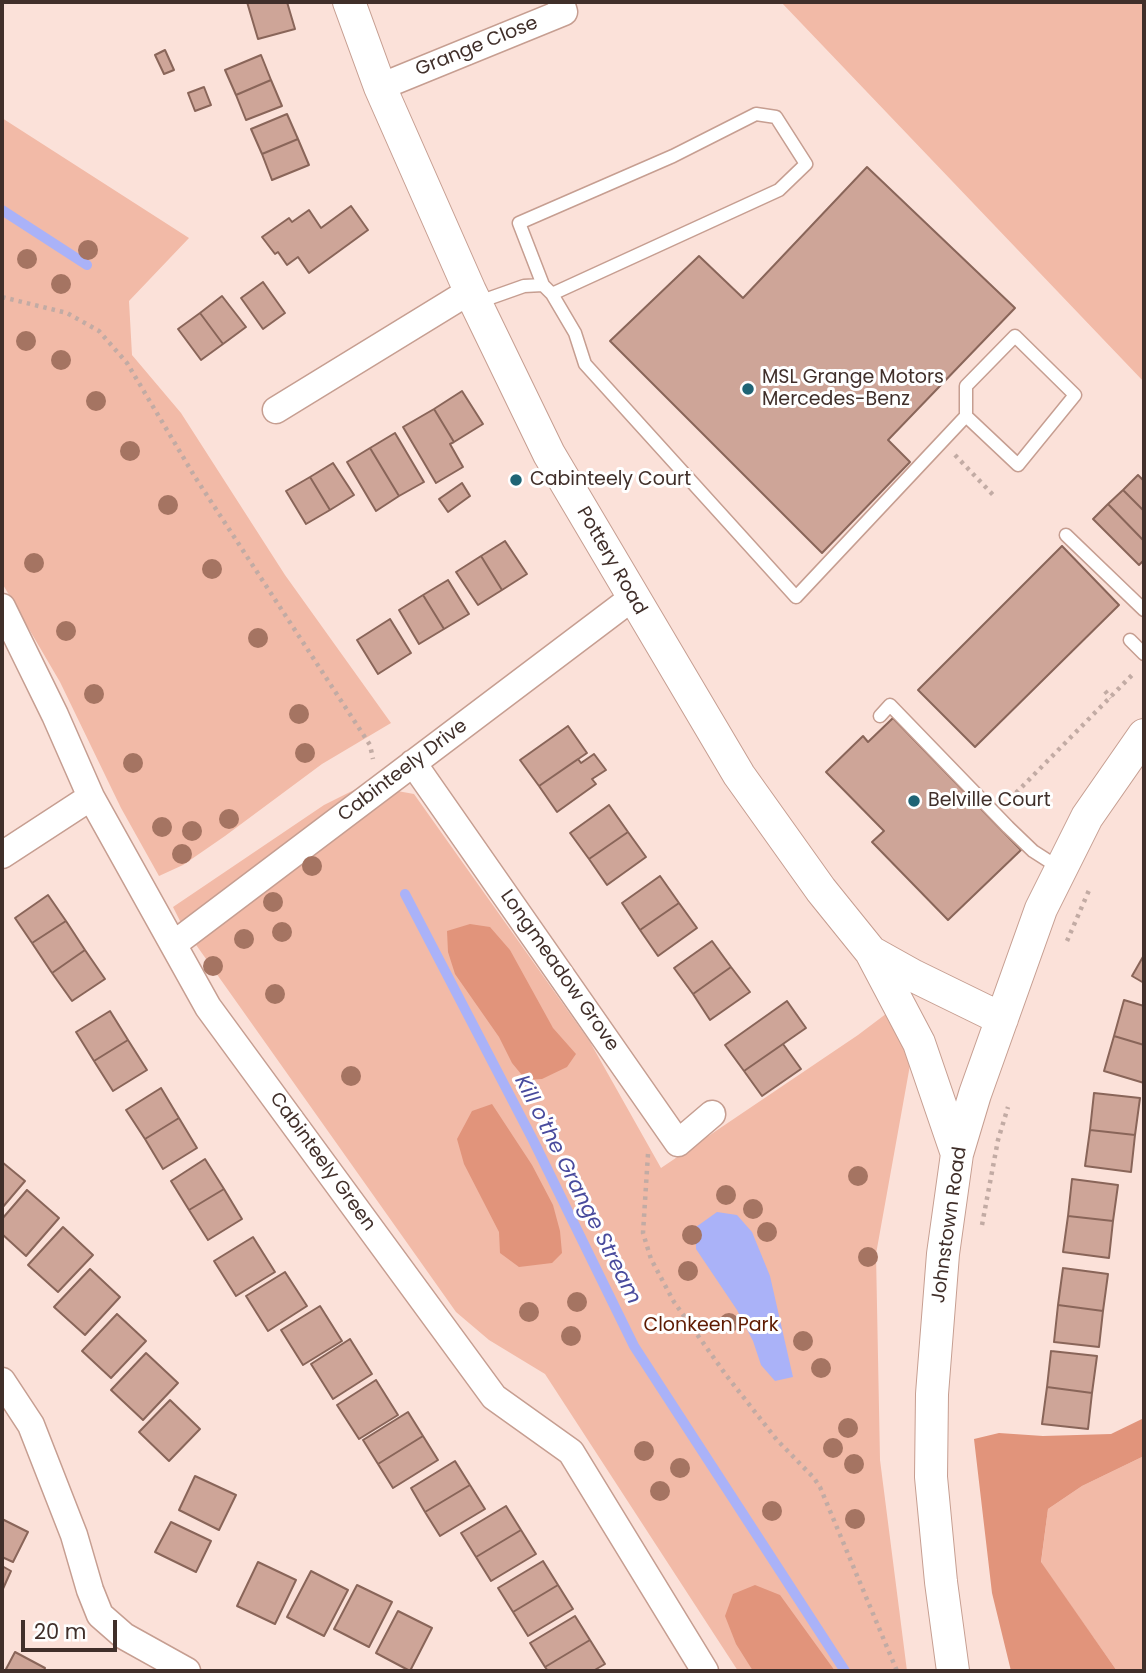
<!DOCTYPE html>
<html>
<head>
<meta charset="utf-8">
<style>
	body { margin:0 }
	#map { position:relative; width:1146px; height:1673px; overflow:hidden; background:#fbe1d9; font-family:Poppins,sans-serif }
	canvas { display:block }
	.frame { position:absolute; inset:0; border:4px solid #402f2a; pointer-events:none }
	.scale { position:absolute; left:21px; top:1620px; width:96px; height:32px; box-sizing:border-box; border:4px solid #402f2a; border-top:0; padding-left:9px; font-size:21px; line-height:24px; white-space:nowrap; color:#402f2a; -webkit-text-stroke:5px #fff; paint-order:stroke }
</style>
</head>
<body>
<div id="map">
<canvas width="1146" height="1673"></canvas>
<div class="frame"></div>
<div class="scale">20 m</div>
</div>
<script>
const c = document.querySelector('canvas').getContext('2d');
c.lineJoin = 'round';
function fillPath(path, color) {
  c.fillStyle = color;
  c.fill(path, 'evenodd');
}
function poly(rows) {
  const path = new Path2D();
  for (const r of rows) {
    path.moveTo(r[0], r[1]);
    for (let i = 2; i < r.length; i += 2) path.lineTo(r[i], r[i + 1]);
  }
  return path;
}
function stroke(path, color, width, dash) {
  c.strokeStyle = color;
  c.lineWidth = width;
  c.lineCap = dash ? 'butt' : 'round';
  c.setLineDash(dash || []);
  c.stroke(path);
}
function label(font, color, halo, rows, align = 'center') {
  c.font = font + ' Poppins,sans-serif';
  c.lineWidth = 6;
  c.setLineDash([]);
  c.textBaseline = 'middle';
  c.strokeStyle = halo;
  c.fillStyle = color;
  for (const [text, x, y, turn = 0] of rows) {
    c.save();
    c.translate(x, y);
    c.rotate((+turn || 0) * Math.PI / 180);
    c.textAlign = isNaN(turn) ? turn : align;
    if (halo) c.strokeText(text, 0, 0);
    c.fillText(text, 0, 0);
    c.restore();
  }
}
const green = poly([
	[781,2,1144,2,1144,382],
	[2,118,189,238,129,301,132,355,181,413,285,575,391,723,322,764,225,836,183,865,159,876,121,808,60,682,2,583],
	[364,785,414,794,590,1042,661,1168,858,1035,907,998,912,1054,876,1254,880,1460,907,1671,738,1671,545,1374,489,1340,456,1312,182,925,173,907,324,805],
	[1144,1456,1144,1671,1117,1671,1041,1563,1048,1509,1082,1486]
]);
const forest = poly([
	[470,924,490,927,510,950,553,1028,576,1054,567,1067,542,1079,526,1080,512,1063,499,1037,455,974,448,952,447,931],
	[492,1104,532,1165,553,1205,560,1231,562,1253,552,1263,519,1267,500,1253,499,1232,464,1164,457,1139,472,1111],
	[1144,1418,1144,1456,1082,1486,1048,1509,1041,1562,1117,1671,1011,1671,992,1593,974,1439,999,1433,1043,1436,1111,1434],
	[755,1585,780,1595,835,1671,753,1671,736,1644,725,1616,733,1594]
]);
const water = poly([
	[717,1212,737,1215,752,1232,770,1276,793,1377,775,1381,761,1365,753,1341,737,1310,696,1249,696,1227]
]);
const stream = poly([
	[2,210,87,265],
	[405,894,533,1140,634,1346,845,1671]
]);
const building = poly([
	[247,2,287,2,295,29,258,39,247,2],
	[165,50,174,70,164,74,155,55,165,50],
	[261,55,271,80,236,95,225,70,261,55],
	[271,80,282,106,246,120,236,95,271,80],
	[204,87,211,105,195,111,188,93,204,87],
	[287,114,298,139,262,154,251,129,287,114],
	[298,139,309,165,272,180,262,154,298,139],
	[867,167,1015,308,888,440,910,462,822,553,610,341,699,256,743,298,867,167],
	[351,206,368,230,309,273,298,257,287,265,278,252,275,254,262,237,289,218,292,222,309,210,321,228,351,206],
	[263,282,285,313,263,329,241,298,263,282],
	[222,296,246,327,223,344,200,313,222,296],
	[200,313,223,344,201,360,178,329,200,313],
	[462,391,483,424,454,442,434,409,462,391],
	[434,409,454,442,450,444,463,467,436,483,403,427,434,409],
	[395,433,424,482,399,496,370,448,395,433],
	[370,448,399,496,376,511,347,462,370,448],
	[333,463,354,495,330,510,310,477,333,463],
	[1138,475,1144,481,1144,511,1123,490,1138,475],
	[310,477,330,510,306,524,286,491,310,477],
	[462,483,470,496,448,512,439,499,462,483],
	[1123,490,1144,511,1144,541,1108,504,1123,490],
	[1108,504,1144,541,1144,560,1139,565,1093,519,1108,504],
	[505,541,527,574,502,590,481,556,505,541],
	[1062,546,1119,605,975,747,918,690,1062,546],
	[481,556,502,590,478,605,456,572,481,556],
	[448,580,469,614,444,629,423,595,448,580],
	[423,595,444,629,419,644,399,610,423,595],
	[390,619,411,653,378,674,357,640,390,619],
	[893,718,1021,850,948,920,872,842,884,831,826,772,863,736,868,742,893,718],
	[568,726,587,753,539,786,520,760,568,726],
	[594,754,606,770,592,779,596,784,557,812,539,786,578,759,581,763,594,754],
	[609,805,628,832,589,859,570,833,609,805],
	[628,832,646,857,607,885,589,859,628,832],
	[660,876,679,903,640,930,622,903,660,876],
	[48,895,66,921,32,943,15,918,48,895],
	[679,903,697,928,658,956,640,930,679,903],
	[66,921,85,950,52,973,32,943,66,921],
	[712,941,731,967,693,994,674,968,712,941],
	[85,950,105,979,72,1001,52,973,85,950],
	[1144,955,1144,983,1132,976,1144,955],
	[731,967,750,992,710,1020,693,994,731,967],
	[1124,1000,1144,1006,1144,1045,1114,1036,1124,1000],
	[787,1001,806,1028,744,1071,725,1045,787,1001],
	[110,1011,128,1040,94,1061,76,1032,110,1011],
	[1114,1036,1144,1045,1144,1083,1104,1071,1114,1036],
	[128,1040,147,1070,113,1091,94,1061,128,1040],
	[783,1044,801,1069,762,1096,744,1071,783,1044],
	[161,1088,179,1118,145,1139,126,1110,161,1088],
	[1094,1093,1140,1098,1135,1135,1090,1130,1094,1093],
	[179,1118,197,1148,163,1169,145,1139,179,1118],
	[1090,1130,1135,1135,1131,1172,1085,1166,1090,1130],
	[205,1159,224,1189,189,1210,171,1181,205,1159],
	[2,1162,25,1181,2,1208,2,1162],
	[1072,1179,1118,1185,1113,1221,1068,1216,1072,1179],
	[224,1189,242,1219,208,1240,189,1210,224,1189],
	[27,1190,59,1218,26,1256,2,1234,2,1219,27,1190],
	[1068,1216,1113,1221,1109,1258,1063,1252,1068,1216],
	[63,1227,93,1255,58,1292,28,1265,63,1227],
	[253,1237,275,1272,236,1296,214,1261,253,1237],
	[1063,1268,1108,1274,1103,1311,1058,1305,1063,1268],
	[90,1269,120,1297,85,1335,54,1307,90,1269],
	[285,1272,307,1306,268,1331,246,1296,285,1272],
	[1058,1305,1103,1311,1099,1347,1054,1342,1058,1305],
	[320,1306,342,1341,303,1365,281,1330,320,1306],
	[117,1314,146,1341,111,1378,82,1351,117,1314],
	[350,1339,372,1374,333,1399,311,1364,350,1339],
	[1051,1351,1097,1356,1092,1393,1047,1387,1051,1351],
	[146,1353,178,1383,143,1420,111,1390,146,1353],
	[376,1380,398,1415,359,1439,337,1405,376,1380],
	[1047,1387,1092,1393,1088,1429,1042,1424,1047,1387],
	[170,1400,200,1429,169,1461,139,1432,170,1400],
	[408,1412,423,1436,378,1464,363,1440,408,1412],
	[423,1436,438,1460,393,1488,378,1464,423,1436],
	[455,1461,470,1485,425,1512,411,1488,455,1461],
	[195,1476,236,1495,219,1530,179,1510,195,1476],
	[470,1485,485,1509,440,1536,425,1512,470,1485],
	[506,1506,521,1530,476,1557,461,1533,506,1506],
	[2,1519,28,1532,13,1562,2,1557,2,1519],
	[171,1522,211,1541,196,1572,155,1552,171,1522],
	[521,1530,536,1554,491,1581,476,1557,521,1530],
	[543,1561,558,1585,513,1612,498,1588,543,1561],
	[258,1562,296,1580,275,1624,237,1606,258,1562],
	[2,1566,11,1571,2,1591,2,1566],
	[311,1571,348,1590,324,1636,287,1617,311,1571],
	[357,1585,392,1602,369,1647,334,1629,357,1585],
	[558,1585,573,1609,528,1636,513,1612,558,1585],
	[398,1611,432,1628,410,1671,376,1653,398,1611],
	[575,1616,590,1640,545,1667,530,1643,575,1616],
	[590,1640,605,1664,593,1671,548,1671,545,1667,590,1640],
	[15,1652,45,1668,44,1671,5,1671,15,1652]
]);
const path = poly([
	[2,297,67,313,99,331,127,363,195,477,370,745,373,759],
	[955,455,996,498],
	[1105,691,1111,698],
	[1010,799,1134,673],
	[1067,941,1090,888],
	[648,1154,643,1233,651,1259,674,1302,726,1375,777,1440,814,1478,820,1487,897,1671],
	[982,1225,998,1140,1008,1107]
]);
const service = poly([
	[543,285,519,223,673,156,756,114,776,117,806,164,779,190,552,294],
	[476,303,524,286,543,285,552,294,575,333,585,364,796,597,966,416,1018,465,1075,395,1015,336,966,386,966,416],
	[1066,535,1144,610],
	[1130,640,1144,654],
	[880,716,890,705,1008,827,1033,851,1061,869]
]);
const minor = poly([
	[380,87,564,12,561,2],
	[276,410,470,291],
	[2,607,55,715,91,797,208,1007,494,1397,571,1452,705,1671],
	[413,763,678,1143,712,1114],
	[2,855,91,797],
	[174,944,632,598],
	[2,1381,31,1425,74,1535,90,1590,100,1615,124,1636,187,1671]
]);
const tertiary = poly([
	[349,2,380,87,470,291,549,454,739,775,821,890,871,952,914,976,1002,1019],
	[871,952,919,1043,957,1154],
	[953,1671,941,1582,931,1477,932,1394,943,1254,957,1154,975,1094,1041,909,1087,817,1144,735]
]);
const trees = [
	[88,250],
	[27,259],
	[61,284],
	[26,341],
	[61,360],
	[96,401],
	[130,451],
	[168,505],
	[34,563],
	[212,569],
	[66,631],
	[258,638],
	[94,694],
	[299,714],
	[305,753],
	[133,763],
	[229,819],
	[162,827],
	[192,831],
	[182,854],
	[312,866],
	[273,902],
	[282,932],
	[244,939],
	[213,966],
	[275,994],
	[351,1076],
	[858,1176],
	[726,1195],
	[753,1209],
	[767,1232],
	[692,1235],
	[868,1257],
	[688,1271],
	[577,1302],
	[529,1312],
	[729,1323],
	[571,1336],
	[803,1341],
	[821,1368],
	[848,1428],
	[833,1448],
	[644,1451],
	[854,1464],
	[680,1468],
	[660,1491],
	[772,1511],
	[855,1519]
];
const markers = [
	[748,389,7,"#1f6475"],
	[516,480,7,"#1f6475"],
	[914,801,7,"#1f6475"]
];
const streetNames = [
	["Grange Close",477,47,-22],
	["Pottery Road",611,561,60],
	["Cabinteely Drive",403,771,-37],
	["Longmeadow Grove",559,971,55],
	["Cabinteely Green",322,1162,54],
	["Johnstown Road",950,1225,-82]
];
const poiNames = [
	["MSL Grange Motors",762,378],
	["Mercedes-Benz",762,400],
	["Cabinteely Court",530,480],
	["Belville Court",928,801]
];
const parkNames = [
	["Clonkeen Park",711,1326]
];
const waterNames = [
	["Kill o'the Grange Stream",577,1190,63]
];
fillPath(green, '#f2baa7');
fillPath(forest, '#e1947b');
fillPath(water, '#aab2f8');
stroke(stream, '#aab2f8', 10);
fillPath(building, '#cea598');
stroke(building, '#896559', 2);
stroke(service, '#c69e91', 15);
stroke(minor, '#c69e91', 29);
stroke(tertiary, '#c69e91', 34);
stroke(path, '#c2aba4', 4.5, [3.5, 5]);
stroke(service, '#fff', 12);
stroke(minor, '#fff', 26);
stroke(tertiary, '#fff', 32);
c.fillStyle = '#a57462';
for (const [x, y] of trees) {
  c.beginPath();
  c.arc(x, y, 10, 0, 2 * Math.PI);
  c.fill();
}
for (const [x, y, r, color] of markers) {
  const dot = new Path2D();
  dot.arc(x, y, r, 0, 2 * Math.PI);
  c.fillStyle = color;
  c.fill(dot);
  stroke(dot, '#fff', 2.5);
}
label('19px', '#402f2a', '#fff', streetNames);
label('19px', '#402f2a', '#fff', poiNames, 'left');
label('19px', '#5e1a01', '#fff', parkNames);
label('italic 21px', '#494b9d', '#fff', waterNames);
</script>
</body>
</html>
